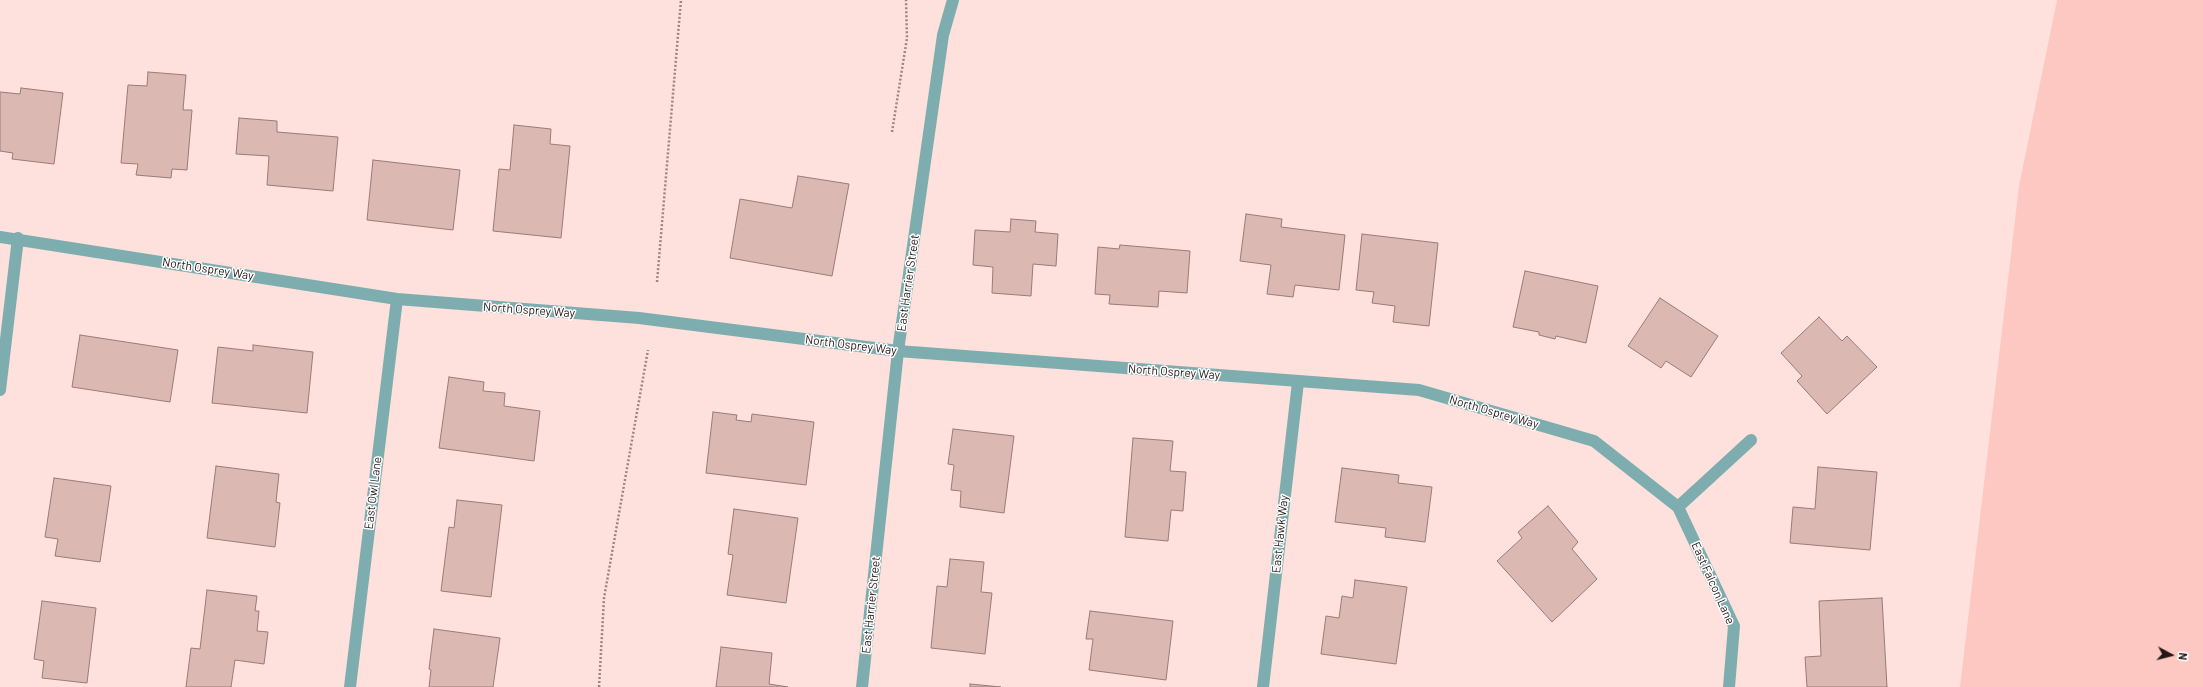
<!DOCTYPE html>
<html>
<head>
<meta charset="utf-8">
<style>
	body { margin:0 }
	#map { position:relative; width:2203px; height:687px; overflow:hidden; background:#fee0dc; font-family:Barlow,sans-serif }
	canvas { display:block }
	.north { position:absolute; left:2151px; top:635px; width:40px; height:40px; -webkit-text-stroke:3px #fff; paint-order:stroke; rotate:97deg; font-size:11px; font-weight:700; line-height:16px; text-align:center; color:#231615 }
	.north::after { content:''; display:block; margin:auto; width:14px; height:18px; background:#231615; clip-path:polygon(50% 0,100% 100%,50% 72%,0 100%) }
</style>
</head>
<body>
<div id="map">
<canvas width="2203" height="687"></canvas>
<div class="north">N</div>
</div>
<script>
const c = document.querySelector('canvas').getContext('2d');
c.lineJoin = 'round';
function fillPath(path, color) {
  c.fillStyle = color;
  c.fill(path, 'evenodd');
}
function poly(rows) {
  const path = new Path2D();
  for (const r of rows) {
    path.moveTo(r[0], r[1]);
    for (let i = 2; i < r.length; i += 2) path.lineTo(r[i], r[i + 1]);
  }
  return path;
}
function stroke(path, color, width, dash) {
  c.strokeStyle = color;
  c.lineWidth = width;
  c.lineCap = dash ? 'butt' : 'round';
  c.setLineDash(dash || []);
  c.stroke(path);
}
function label(font, color, halo, rows, align = 'center') {
  c.font = font + ' Barlow,sans-serif';
  c.lineWidth = 3;
  c.setLineDash([]);
  c.textBaseline = 'middle';
  c.strokeStyle = halo;
  c.fillStyle = color;
  for (const [text, x, y, turn = 0] of rows) {
    c.save();
    c.translate(x, y);
    c.rotate((+turn || 0) * Math.PI / 180);
    c.textAlign = isNaN(turn) ? turn : align;
    if (halo) c.strokeText(text, 0, 0);
    c.fillText(text, 0, 0);
    c.restore();
  }
}
const green = poly([
	[2057,0,2203,0,2203,687,1960,687,2019,186]
]);
const building = poly([
	[148,72,186,75,183,110,192,110,187,170,172,169,171,178,136,175,138,164,121,163,128,85,147,86,148,72],
	[21,88,63,93,54,164,12,159,13,153,0,151,0,92,20,94,21,88],
	[239,118,277,121,277,132,338,137,333,191,267,185,269,156,236,154,239,118],
	[514,125,551,129,550,144,570,146,561,238,493,231,499,169,510,170,514,125],
	[373,160,460,170,453,230,367,220,373,160],
	[798,176,849,184,832,276,730,258,740,199,792,208,798,176],
	[1246,214,1282,219,1281,227,1345,235,1339,290,1295,285,1293,297,1267,294,1271,265,1240,261,1246,214],
	[1011,219,1036,221,1035,232,1058,234,1056,266,1033,264,1031,296,992,293,993,267,973,265,975,230,1010,232,1011,219],
	[1362,234,1438,243,1429,326,1393,322,1395,306,1372,303,1374,292,1356,290,1362,234],
	[1120,245,1190,251,1187,293,1159,291,1158,307,1109,304,1110,295,1095,294,1098,247,1119,249,1120,245],
	[1525,271,1598,286,1586,343,1556,336,1555,339,1539,335,1539,332,1513,327,1525,271],
	[1660,298,1718,336,1691,377,1666,361,1661,368,1628,346,1660,298],
	[1819,317,1842,341,1847,336,1877,367,1827,414,1797,381,1802,376,1781,353,1819,317],
	[80,335,178,350,170,402,72,387,80,335],
	[253,345,313,352,307,413,212,403,218,347,253,351,253,345],
	[449,377,484,382,483,391,505,393,504,406,540,411,534,461,439,448,449,377],
	[713,412,737,415,736,420,751,422,752,414,814,422,806,485,706,473,713,412],
	[953,429,1014,436,1004,513,960,507,961,491,951,490,954,465,948,464,953,429],
	[1133,438,1173,441,1170,471,1186,472,1183,511,1171,510,1168,541,1125,537,1133,438],
	[216,466,279,474,276,502,280,503,275,547,207,538,216,466],
	[1818,467,1877,472,1870,550,1790,543,1793,507,1815,509,1818,467],
	[1342,468,1399,475,1398,483,1432,487,1425,542,1385,537,1386,528,1335,522,1342,468],
	[54,478,111,486,100,562,55,556,58,539,45,537,54,478],
	[457,500,502,505,491,597,441,591,449,527,454,528,457,500],
	[1548,506,1578,542,1572,549,1597,579,1552,622,1497,561,1522,538,1518,532,1548,506],
	[734,509,798,518,786,603,727,595,733,555,728,554,734,509],
	[950,559,984,562,981,592,992,593,985,654,931,648,937,586,947,587,950,559],
	[1355,580,1407,587,1396,664,1321,654,1326,616,1339,618,1342,596,1353,598,1355,580],
	[207,590,257,596,255,611,259,611,257,631,268,632,264,664,235,660,231,687,186,687,191,648,200,649,207,590],
	[1882,598,1887,687,1807,687,1805,657,1821,656,1819,601,1882,598],
	[42,601,96,608,87,683,42,678,44,661,34,659,42,601],
	[1090,611,1173,621,1166,680,1089,670,1093,639,1086,639,1090,611],
	[434,629,500,638,493,687,429,687,431,670,429,669,434,629],
	[721,647,772,653,769,684,788,687,716,687,721,647],
	[970,684,1001,687,970,687,970,684]
]);
const path = poly([
	[892,132,907,38,906,0],
	[657,282,681,0],
	[599,687,604,598,648,350]
]);
const minor = poly([
	[0,237,397,299,639,318,898,351,1419,390,1594,441,1678,507,1734,626,1729,687],
	[0,390,18,238],
	[1678,507,1751,440],
	[350,687,397,299],
	[862,687,898,351,943,35,953,0],
	[1263,687,1298,382]
]);
const streetNames = [
	["North Osprey Way",208,269,9],
	["East Harrier Street",908,283,-82],
	["North Osprey Way",529,310,4],
	["North Osprey Way",851,345,7],
	["North Osprey Way",1174,372,4],
	["North Osprey Way",1494,412,16],
	["East Owl Lane",373,493,-83],
	["East Hawk Way",1280,534,-84],
	["East Falcon Lane",1713,583,66],
	["East Harrier Street",871,605,-84]
];
fillPath(green, '#fdc8c2');
fillPath(building, '#dcb8b3');
stroke(building, '#9c7a76', 1);
stroke(path, '#9c8683', 2.5, [2, 2]);
stroke(minor, '#7eadaf', 12);
label('12px', '#231615', '#fff', streetNames);
</script>
</body>
</html>
